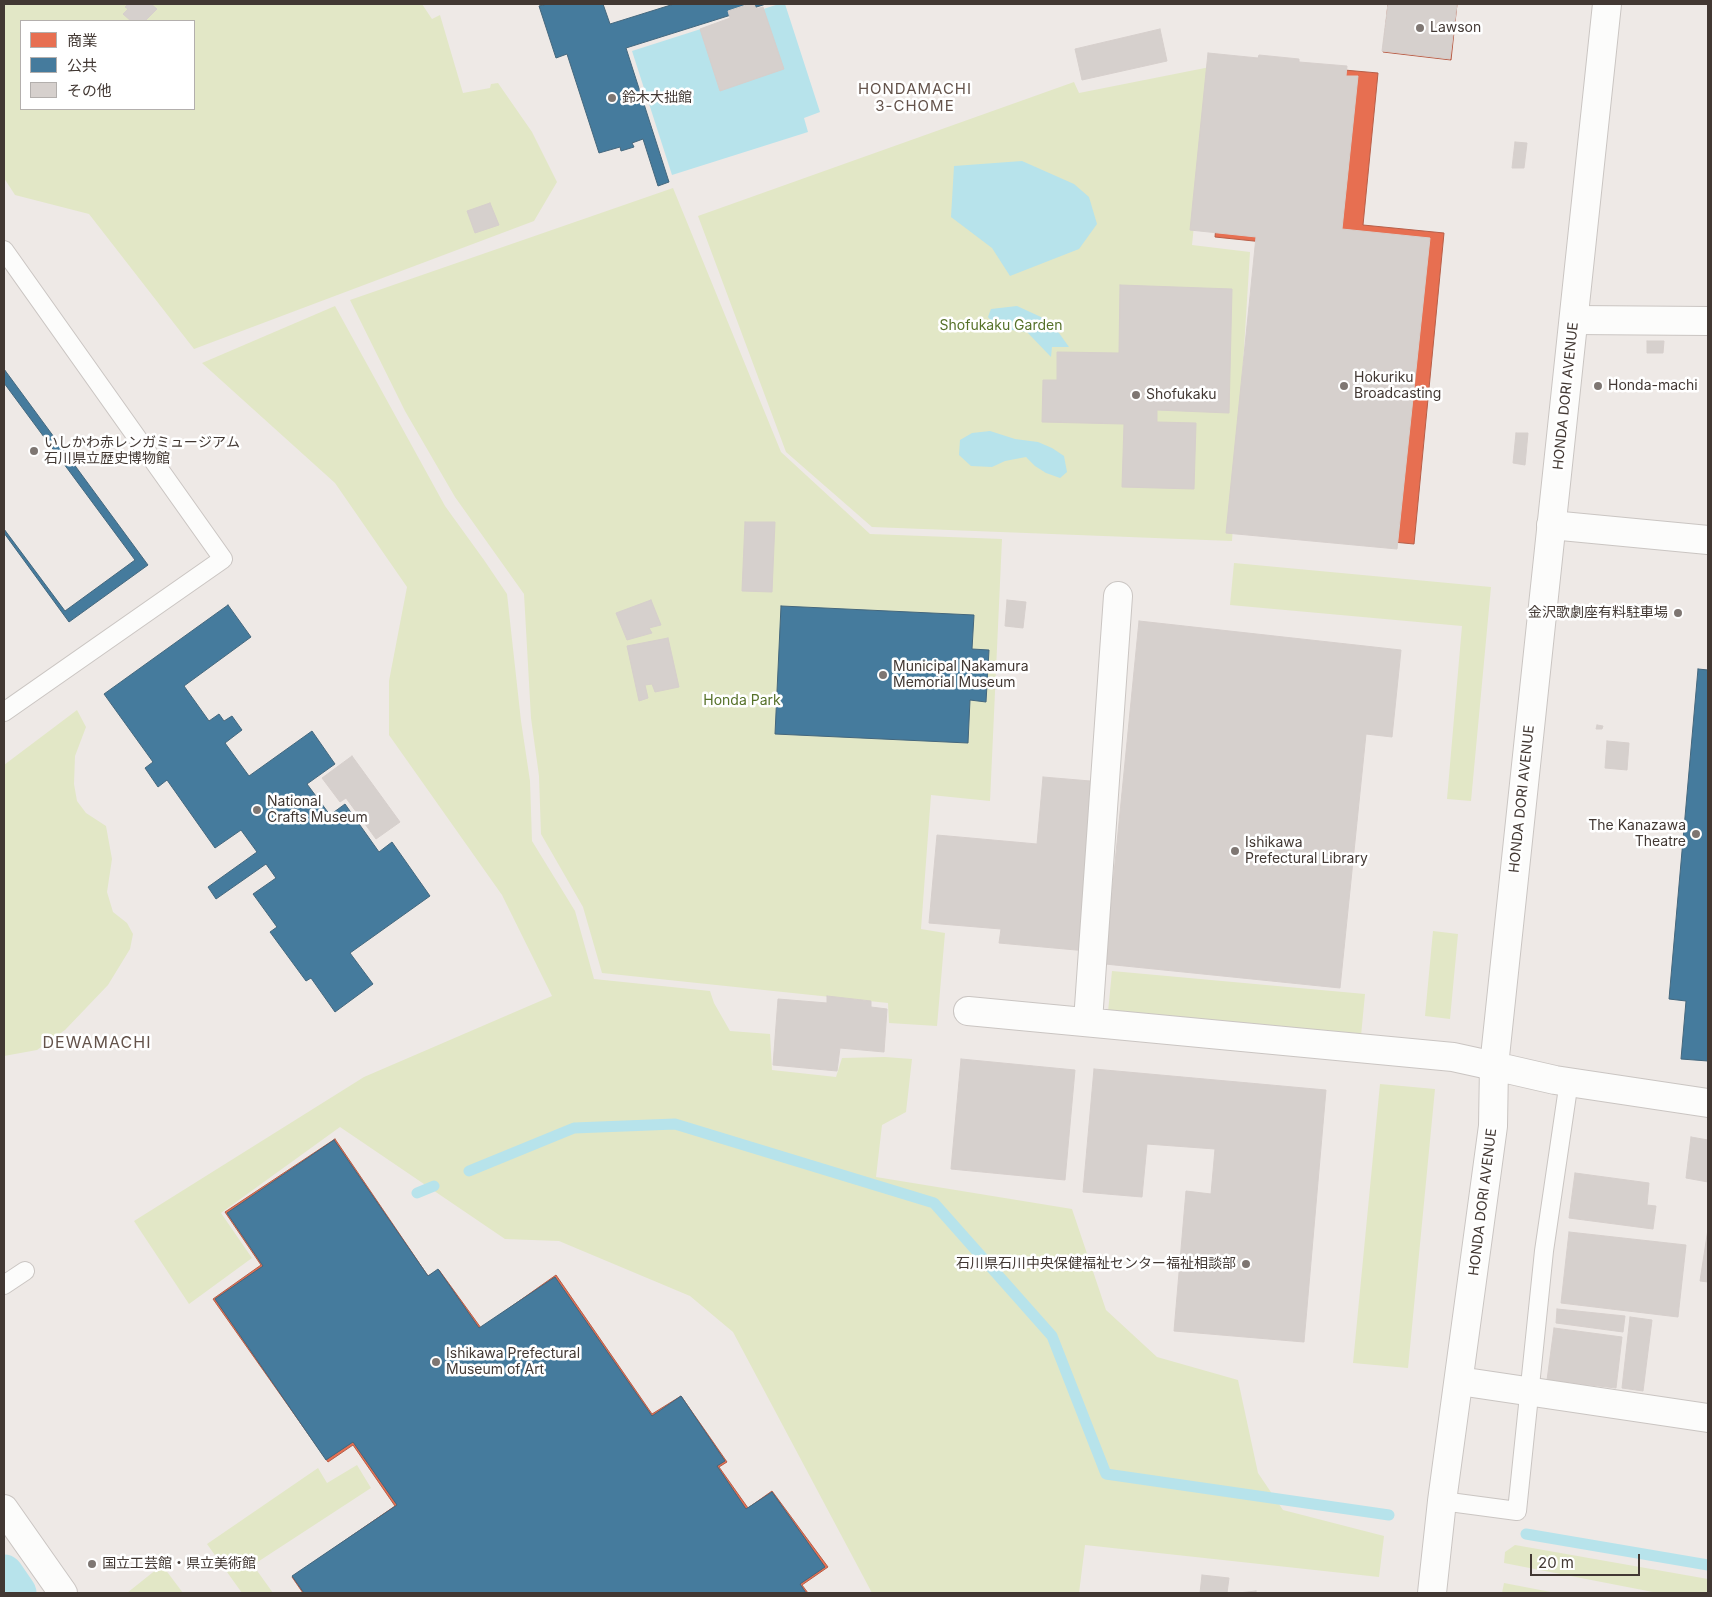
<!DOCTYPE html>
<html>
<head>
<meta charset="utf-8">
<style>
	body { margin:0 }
	#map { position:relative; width:1712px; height:1597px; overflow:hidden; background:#eee9e6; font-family:Inter,"Noto Sans JP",sans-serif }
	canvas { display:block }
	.frame { position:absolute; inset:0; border:5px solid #423833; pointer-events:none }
	.legend { position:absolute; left:20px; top:20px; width:175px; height:90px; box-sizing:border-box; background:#fff; border:1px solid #b3afad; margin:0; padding:6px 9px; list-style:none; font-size:15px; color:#423833 }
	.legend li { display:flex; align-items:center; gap:10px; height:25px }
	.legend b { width:25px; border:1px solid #b3afad }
	.scale { position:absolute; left:1530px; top:1554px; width:110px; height:22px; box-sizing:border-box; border:2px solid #423833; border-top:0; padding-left:6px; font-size:15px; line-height:18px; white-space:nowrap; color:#423833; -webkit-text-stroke:4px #fff; paint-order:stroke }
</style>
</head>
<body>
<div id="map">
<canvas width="1712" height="1597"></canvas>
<div class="frame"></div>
<ul class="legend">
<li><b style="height:14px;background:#e76f51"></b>商業</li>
<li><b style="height:14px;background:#457b9d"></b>公共</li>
<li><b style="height:14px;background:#d6d0cd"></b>その他</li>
</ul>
<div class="scale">20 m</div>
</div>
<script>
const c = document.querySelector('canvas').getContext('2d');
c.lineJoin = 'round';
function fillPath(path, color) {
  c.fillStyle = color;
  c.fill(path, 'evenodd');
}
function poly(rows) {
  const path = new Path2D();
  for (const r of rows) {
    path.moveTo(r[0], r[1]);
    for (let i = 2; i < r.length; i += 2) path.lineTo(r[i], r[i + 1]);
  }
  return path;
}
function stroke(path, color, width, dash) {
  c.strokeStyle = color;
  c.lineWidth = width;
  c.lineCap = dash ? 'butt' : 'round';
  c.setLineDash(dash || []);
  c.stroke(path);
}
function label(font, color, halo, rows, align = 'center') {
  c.font = font + ' Inter,"Noto Sans JP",sans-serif';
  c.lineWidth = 5;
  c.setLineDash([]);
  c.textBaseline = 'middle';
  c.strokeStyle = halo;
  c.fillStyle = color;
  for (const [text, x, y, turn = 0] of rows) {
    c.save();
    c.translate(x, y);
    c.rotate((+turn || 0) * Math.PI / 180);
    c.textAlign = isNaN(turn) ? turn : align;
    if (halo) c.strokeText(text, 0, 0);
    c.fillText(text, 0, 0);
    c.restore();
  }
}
const green = poly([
	[4,4,422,4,432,19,440,15,463,93,490,88,491,84,498,83,532,132,557,182,534,221,194,349,89,214,15,195,4,178],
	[21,21,194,21,194,109,21,109],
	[1210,67,1192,245,1250,252,1232,541,872,527,786,452,698,216,1074,82,1079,93],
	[673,188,781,452,870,534,1002,539,990,801,931,795,921,929,945,933,937,1026,889,1023,888,1003,602,973,583,907,541,834,539,776,531,718,524,594,455,497,405,411,350,300],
	[335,306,445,506,484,560,507,594,521,721,530,781,532,841,575,911,594,979,710,991,714,1003,730,1031,770,1034,772,1070,836,1077,842,1058,885,1057,912,1059,906,1112,882,1125,876,1177,1072,1209,1106,1310,1157,1357,1238,1380,1258,1473,1283,1510,1384,1536,1379,1577,1085,1545,1079,1593,872,1593,733,1332,690,1296,559,1241,505,1239,340,1127,221,1213,252,1258,189,1304,134,1221,364,1077,552,996,502,895,389,735,389,681,407,587,335,483,202,363],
	[1234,563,1491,587,1471,801,1447,799,1462,626,1230,605],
	[77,710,86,727,75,756,74,784,77,801,86,813,106,826,112,859,107,892,113,912,127,923,133,934,130,949,108,985,65,1030,37,1050,4,1056,4,765],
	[1433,931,1458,934,1450,1019,1425,1016],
	[1112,971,1365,994,1361,1036,1108,1012],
	[1380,1084,1435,1089,1408,1368,1353,1363],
	[357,1465,371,1488,253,1565,273,1593,242,1593,207,1544,318,1468,327,1483],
	[1515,1545,1708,1579,1708,1593,1658,1593,1504,1563,1505,1552],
	[162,1565,183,1593,127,1593],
	[4,1577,8,1583,15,1593,4,1593],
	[1504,1583,1556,1593,1502,1593]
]);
const water = poly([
	[779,4,785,4,820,112,804,118,808,132,672,175,632,51],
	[1022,161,1074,184,1089,197,1097,224,1079,249,1010,276,992,248,951,217,954,166],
	[1017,306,1041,317,1059,333,1069,347,1052,347,1051,357,1027,332,997,328,988,317,991,309],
	[990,431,1015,439,1038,442,1052,448,1064,456,1067,472,1060,478,1046,473,1035,466,1026,457,1005,461,992,467,971,466,959,455,960,440,972,433]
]);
const shops = poly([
	[1388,4,1457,4,1451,60,1383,52,1388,4],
	[1231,60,1378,73,1363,225,1444,233,1414,544,1246,528,1273,243,1215,237,1231,60],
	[335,1139,428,1276,439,1270,481,1328,556,1275,652,1414,681,1396,727,1462,719,1467,748,1508,772,1491,828,1567,802,1585,808,1593,303,1593,292,1577,395,1506,353,1445,328,1462,213,1299,261,1265,225,1212,335,1139]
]);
const public = poly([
	[547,4,603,4,610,24,674,4,766,4,626,48,669,182,658,186,643,139,632,143,634,147,621,151,620,147,599,153,567,54,556,58,539,6,547,4],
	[4,369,148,565,69,622,4,533,4,369],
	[4,383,135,560,65,611,4,529,4,383],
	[228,605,251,637,184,686,209,721,219,714,224,721,232,716,242,730,225,743,249,776,312,731,335,764,307,784,330,815,345,804,379,852,392,842,430,896,350,953,373,984,335,1012,311,978,306,981,270,932,277,927,253,894,276,878,266,864,216,899,208,887,257,852,241,830,215,848,167,780,158,787,145,768,153,762,104,694,228,605],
	[781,606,974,615,972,649,989,650,986,702,970,700,968,743,775,734,781,606],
	[1698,669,1708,670,1708,1061,1681,1059,1686,1001,1669,999,1698,669],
	[334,1140,428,1276,438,1269,479,1328,555,1277,652,1416,681,1396,725,1461,717,1466,746,1509,772,1492,825,1567,800,1584,806,1593,304,1593,292,1576,397,1505,353,1442,326,1460,215,1299,263,1266,227,1213,334,1140]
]);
const stream = poly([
	[469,1171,574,1128,675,1124,934,1203,1052,1336,1106,1474,1389,1515],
	[417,1193,434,1186],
	[1526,1534,1708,1565]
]);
const canal = poly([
	[4,1574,17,1593]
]);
const building = poly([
	[128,4,151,4,157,9,145,21,131,21,123,14,128,9,125,7,128,4],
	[749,4,754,4,756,9,763,7,784,69,720,91,700,29,730,18,728,11,749,4],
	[1388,4,1457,4,1450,59,1382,51,1388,4],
	[1160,29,1167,61,1082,80,1075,49,1160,29],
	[1208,53,1258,58,1259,55,1299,59,1299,62,1347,66,1346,76,1358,76,1342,229,1430,238,1397,549,1226,533,1256,237,1190,230,1208,53],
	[1515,142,1527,143,1524,168,1512,168,1515,142],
	[490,203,499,225,475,233,467,211,490,203],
	[1120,285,1232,289,1229,413,1157,410,1157,422,1196,423,1194,489,1122,487,1124,424,1042,422,1043,380,1057,380,1057,352,1119,353,1120,285],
	[1647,341,1664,341,1663,353,1647,353,1647,341],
	[1516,433,1528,433,1525,465,1513,463,1516,433],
	[745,522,775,522,772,592,742,591,745,522],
	[651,600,661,625,649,628,652,633,627,640,616,613,651,600],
	[1007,600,1026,602,1023,628,1005,626,1007,600],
	[1139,621,1401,650,1392,737,1366,734,1340,988,1105,964,1139,621],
	[668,638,679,687,655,692,652,684,645,685,648,698,639,701,627,646,668,638],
	[1597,725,1603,726,1602,729,1596,729,1597,725],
	[1607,741,1629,743,1627,770,1605,768,1607,741],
	[352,756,400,822,376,839,346,798,340,802,322,778,352,756],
	[1043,777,1102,782,1087,951,999,943,1001,929,929,923,937,835,1037,844,1043,777],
	[827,996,871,1001,871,1007,887,1009,884,1052,840,1048,837,1071,773,1065,778,999,827,1003,827,996],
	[961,1059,1075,1070,1065,1180,951,1169,961,1059],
	[1094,1069,1326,1090,1304,1342,1174,1331,1186,1191,1211,1194,1215,1149,1147,1144,1142,1197,1083,1192,1094,1069],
	[1691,1137,1708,1140,1708,1182,1686,1178,1691,1137],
	[1575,1173,1649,1183,1647,1205,1656,1206,1653,1229,1569,1218,1575,1173],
	[1708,1229,1708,1282,1700,1281,1708,1229],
	[1569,1232,1686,1245,1678,1317,1561,1303,1569,1232],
	[1557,1309,1625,1316,1623,1332,1556,1323,1557,1309],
	[1630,1317,1652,1320,1643,1391,1622,1388,1630,1317],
	[1554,1328,1622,1337,1616,1388,1547,1380,1554,1328],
	[1202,1575,1229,1578,1227,1593,1200,1593,1202,1575],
	[1256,1591,1256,1593,1238,1593,1256,1591]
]);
const service = poly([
	[4,250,223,559,4,712],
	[4,1285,25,1271],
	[1442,1501,1517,1511,1544,1251,1569,1081]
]);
const minor = poly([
	[1575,320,1708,321],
	[1551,525,1708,540],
	[968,1011,1453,1057,1494,1066],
	[1088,1021,1118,596],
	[1459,1381,1708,1418]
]);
const tertiary = poly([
	[1494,1066,1555,1080,1708,1103],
	[4,1509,63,1593],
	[1432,1593,1442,1501,1493,1126,1494,1066,1607,4]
]);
const markers = [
	[1420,28,5,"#7e7672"],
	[612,98,5,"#7e7672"],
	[1344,386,5,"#7e7672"],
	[1598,386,5,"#7e7672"],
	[1136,395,5,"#7e7672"],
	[34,451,5,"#7e7672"],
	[1678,613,5,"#7e7672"],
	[883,675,5,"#7e7672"],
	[257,810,5,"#7e7672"],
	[1696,834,5,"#7e7672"],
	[1235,851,5,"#7e7672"],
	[1246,1264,5,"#7e7672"],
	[436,1362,5,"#7e7672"],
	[92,1564,5,"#7e7672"]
];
const poiNames = [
	["Lawson",1430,28],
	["鈴木大拙館",622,98],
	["Hokuriku",1354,378],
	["Broadcasting",1354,394],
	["Honda-machi",1608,386],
	["Shofukaku",1146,395],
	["いしかわ赤レンガミュージアム",44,443],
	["石川県立歴史博物館",44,459],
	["金沢歌劇座有料駐車場",1668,613,"right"],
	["Municipal Nakamura",893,667],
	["Memorial Museum",893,683],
	["National",267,802],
	["Crafts Museum",267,818],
	["The Kanazawa",1686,826,"right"],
	["Theatre",1686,842,"right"],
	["Ishikawa",1245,843],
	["Prefectural Library",1245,859],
	["石川県石川中央保健福祉センター福祉相談部",1236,1264,"right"],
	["Ishikawa Prefectural",446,1354],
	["Museum of Art",446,1370],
	["国立工芸館・県立美術館",102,1564]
];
const parkNames = [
	["Shofukaku Garden",1001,326],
	["Honda Park",742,701]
];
const streetNames = [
	["HONDA DORI AVENUE",1566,396,-84],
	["HONDA DORI AVENUE",1522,799,-84],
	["HONDA DORI AVENUE",1483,1202,-83]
];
const neighbourhoodNames = [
	["HONDAMACHI",915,89],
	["3-CHOME",915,106]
];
const quarterNames = [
	["DEWAMACHI",97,1043]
];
fillPath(green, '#e2e7c6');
fillPath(water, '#b7e3eb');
fillPath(shops, '#e76f51');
stroke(shops, '#b65e48', 1);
fillPath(public, '#457b9d');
stroke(public, '#44677d', 1);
stroke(stream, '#b7e3eb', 11);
stroke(canal, '#b7e3eb', 39);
fillPath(building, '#d6d0cd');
stroke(building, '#d6cfcc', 1);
stroke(service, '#cac5c2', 20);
stroke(minor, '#cac5c2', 30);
stroke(tertiary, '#cac5c2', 30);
stroke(service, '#fcfcfb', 18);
stroke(minor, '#fcfcfb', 28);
stroke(tertiary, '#fcfcfb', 28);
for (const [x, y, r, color] of markers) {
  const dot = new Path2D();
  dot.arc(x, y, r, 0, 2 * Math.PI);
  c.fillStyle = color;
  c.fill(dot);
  stroke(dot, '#fff', 2);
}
label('14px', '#423833', '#fff', poiNames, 'left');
label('14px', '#567129', '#fff', parkNames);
label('14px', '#423833', '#fff', streetNames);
c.letterSpacing = '1px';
label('15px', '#64534b', '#fff', neighbourhoodNames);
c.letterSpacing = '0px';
c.letterSpacing = '1px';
label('16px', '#64534b', '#fff', quarterNames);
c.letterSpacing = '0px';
</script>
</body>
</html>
